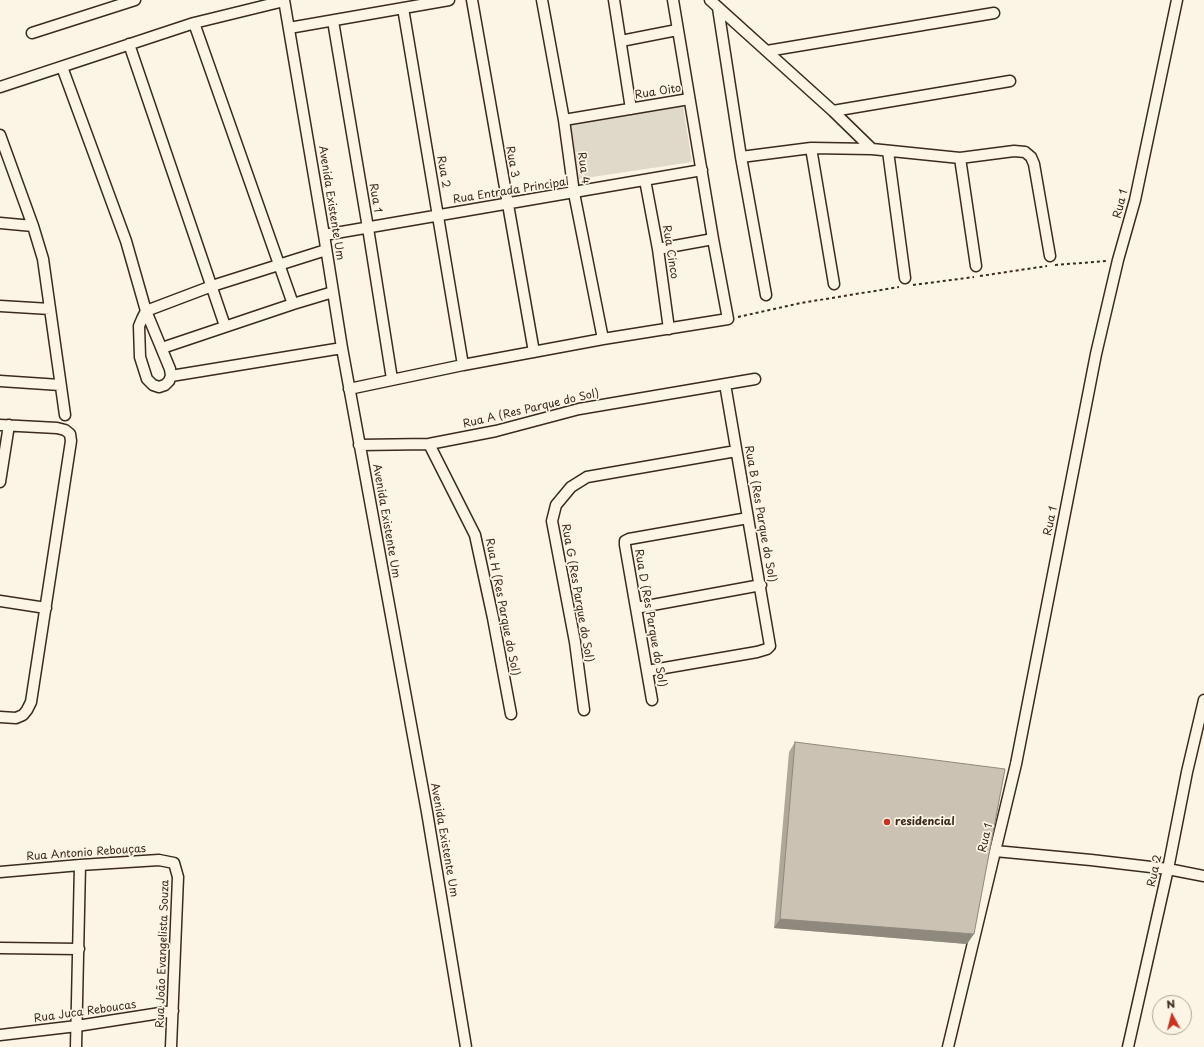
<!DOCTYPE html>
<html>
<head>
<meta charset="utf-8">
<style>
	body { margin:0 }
	#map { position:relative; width:1204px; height:1047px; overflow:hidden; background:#fcf5e5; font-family:"Playpen Sans",sans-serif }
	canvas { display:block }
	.north { position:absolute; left:1152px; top:995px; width:40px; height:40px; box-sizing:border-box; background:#fcf5e5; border:1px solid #afa495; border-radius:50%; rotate:353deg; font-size:11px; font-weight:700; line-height:16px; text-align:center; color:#3b2a1e }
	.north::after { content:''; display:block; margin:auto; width:14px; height:18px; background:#c8321e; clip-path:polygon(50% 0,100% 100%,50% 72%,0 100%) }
</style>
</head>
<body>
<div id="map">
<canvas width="1204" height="1047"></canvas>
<div class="north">N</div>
</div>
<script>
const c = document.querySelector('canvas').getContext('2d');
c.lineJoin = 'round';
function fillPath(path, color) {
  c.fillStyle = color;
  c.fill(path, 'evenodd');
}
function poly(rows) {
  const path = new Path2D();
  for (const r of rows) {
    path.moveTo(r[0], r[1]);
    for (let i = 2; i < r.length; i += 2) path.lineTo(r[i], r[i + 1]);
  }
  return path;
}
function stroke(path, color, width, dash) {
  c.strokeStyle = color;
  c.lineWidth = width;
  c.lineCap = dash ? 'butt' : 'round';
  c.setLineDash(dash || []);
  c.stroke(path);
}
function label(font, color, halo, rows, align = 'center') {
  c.font = font + ' "Playpen Sans",sans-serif';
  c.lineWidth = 3.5;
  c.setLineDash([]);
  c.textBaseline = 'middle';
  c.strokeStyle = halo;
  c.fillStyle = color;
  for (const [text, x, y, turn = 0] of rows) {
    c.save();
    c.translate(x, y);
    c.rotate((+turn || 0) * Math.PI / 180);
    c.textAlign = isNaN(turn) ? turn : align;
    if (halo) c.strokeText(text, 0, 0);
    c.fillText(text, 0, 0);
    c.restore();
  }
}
const green = poly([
	[683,106,692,162,579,179,571,124]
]);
const path = poly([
	[1055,265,1107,261],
	[980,276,1047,266],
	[913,285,974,277],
	[738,317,801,303,899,287]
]);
const street = poly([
	[284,0,324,235,342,348,427,812,466,1047],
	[472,0,534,352],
	[542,0,564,120,574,193,603,339],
	[614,0,631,109],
	[710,0,833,111,872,149],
	[403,8,463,365],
	[718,8,741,157,766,295],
	[333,21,368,228,392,379],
	[194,23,293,304],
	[289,28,449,0],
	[32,33,135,0],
	[621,41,677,30],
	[129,44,225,326],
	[767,51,994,13],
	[62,67,126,241,146,311,170,369,171,376,169,381,165,385,159,387,153,385,147,379,140,357,139,326,142,319,146,311,212,286,326,250],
	[0,87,194,23,284,1],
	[833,111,1010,81],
	[564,120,689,99],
	[0,135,33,226,43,259,65,415],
	[811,148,834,284],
	[888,151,905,278],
	[741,157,811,148,872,149,960,158,1014,151,1025,152,1031,157,1034,164,1050,256],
	[960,158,976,266],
	[645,180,658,249,669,329],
	[0,223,33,226],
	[324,235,702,170],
	[658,249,713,239],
	[0,306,50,309],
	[162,348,293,304,333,292],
	[171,376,342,348],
	[0,381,60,385],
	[349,389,463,365,603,339,728,319,713,239,673,0],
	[0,425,57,428,65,430,70,434,71,441,31,702,27,710,23,715,16,718,0,717],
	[429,444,475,535,493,618,511,714],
	[359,445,429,444,496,431,579,409,755,379],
	[0,482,9,425],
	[0,601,46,608],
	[636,608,761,585],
	[647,671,757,652,767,649,770,646,725,384],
	[652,700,625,545,625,541,629,539,748,518],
	[584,710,575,642,552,521,556,505,571,487,587,477,736,451],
	[995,851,1091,860,1168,869,1204,876],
	[0,872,80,865,159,860,174,863,178,877,171,1047],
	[0,948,79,949],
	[0,1035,77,1026,173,1011],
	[76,1047,80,865],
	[948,1047,1016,764,1096,354,1118,260,1135,200,1177,0],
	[1128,1047,1168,869,1187,772,1204,700]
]);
const wall = poly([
	[795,742,967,944,774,928,789,752]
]);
const shadedWall = poly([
	[780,919,974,934,967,944,774,928]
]);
const building = poly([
	[795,742,1005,769,974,934,780,919,795,742]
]);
const markers = [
	[887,822,4,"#c8321e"]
];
const streetNames = [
	["Rua Oito",658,92,-9],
	["Rua 3",512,162,80],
	["Rua 4",583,168,82],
	["Rua 2",443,172,80],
	["Rua Entrada Principal",511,191,-9],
	["Rua 1",375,198,80],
	["Avenida Existente Um",331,203,81],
	["Rua 1",1121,204,-76],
	["Rua Cinco",670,252,81],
	["Rua A (Res Parque do Sol)",531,409,-13],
	["Rua B (Res Parque do Sol)",760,514,80],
	["Avenida Existente Um",386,521,80],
	["Rua 1",1051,521,-78],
	["Rua G (Res Parque do Sol)",577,593,80],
	["Rua H (Res Parque do Sol)",502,607,79],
	["Rua D (Res Parque do Sol)",650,618,80],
	["Rua 1",986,838,-77],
	["Avenida Existente Um",444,840,80],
	["Rua Antonio Rebouças",86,853,-4],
	["Rua 2",1155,871,-78],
	["Rua João Evangelista Souza",163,954,-88],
	["Rua Juca Reboucas",85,1012,-8]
];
const poiNames = [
	["residencial",895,822]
];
fillPath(green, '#e0d8c8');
stroke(street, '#3b2a1e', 13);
stroke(path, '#3b2a1e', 2, [3, 3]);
stroke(street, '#fcf5e5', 10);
fillPath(wall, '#afa79a');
fillPath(shadedWall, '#8f887d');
fillPath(building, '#ccc2b3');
stroke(building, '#8f887d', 1);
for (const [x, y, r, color] of markers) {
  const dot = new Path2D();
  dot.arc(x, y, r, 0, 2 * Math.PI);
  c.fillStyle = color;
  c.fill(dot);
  stroke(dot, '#fcf5e5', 1.5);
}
label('11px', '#3b2a1e', '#fcf5e5', streetNames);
label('bold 11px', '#3b2a1e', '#fcf5e5', poiNames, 'left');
</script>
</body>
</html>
